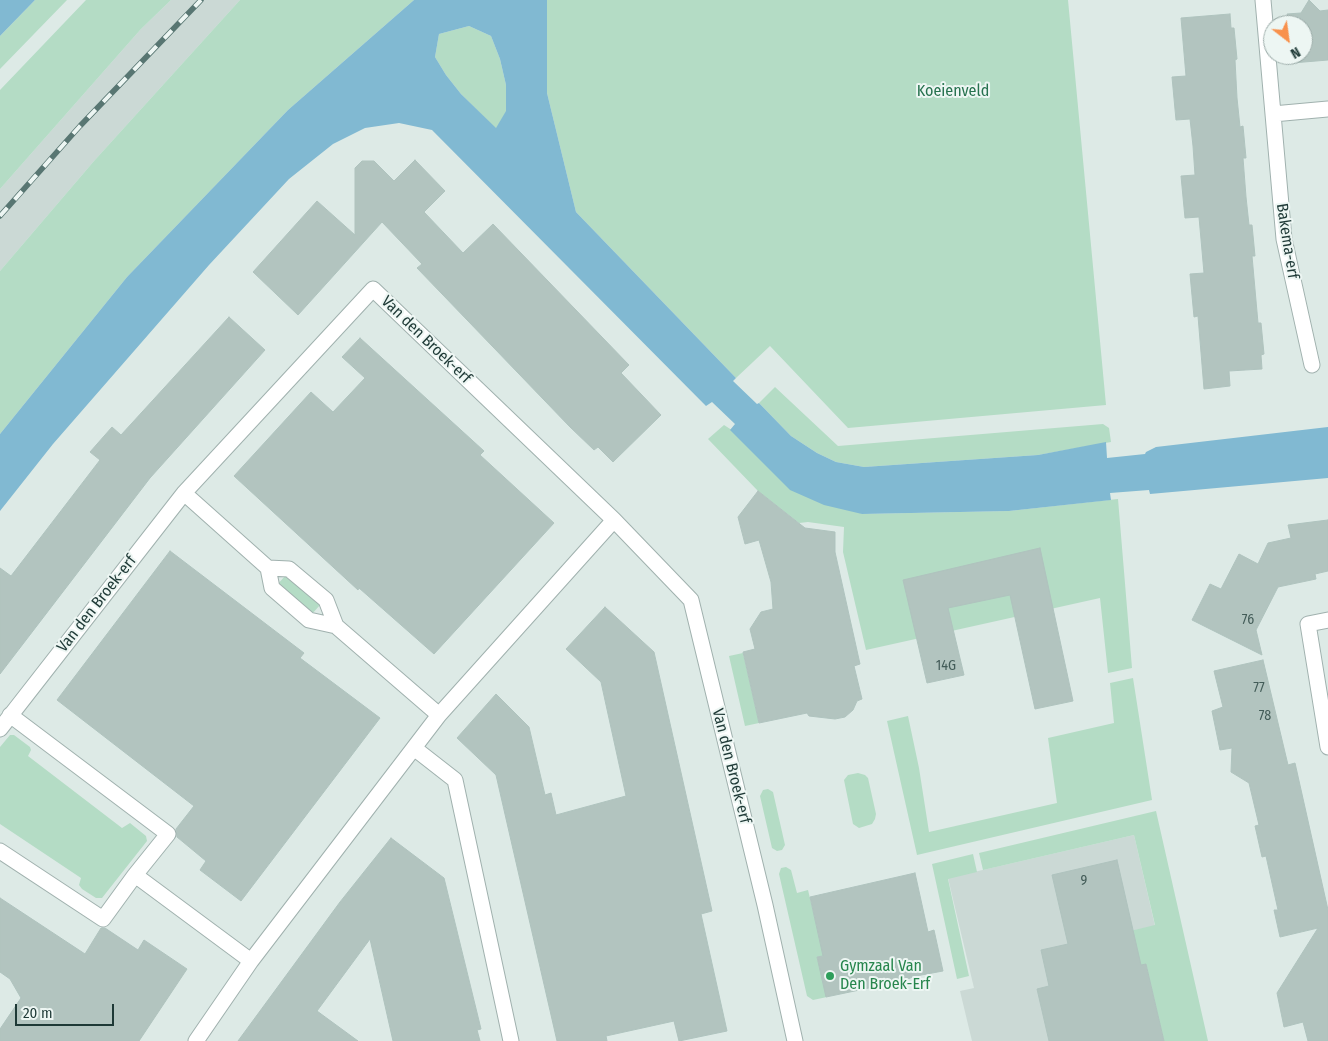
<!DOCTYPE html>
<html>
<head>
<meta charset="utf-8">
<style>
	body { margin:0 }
	#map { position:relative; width:1328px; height:1041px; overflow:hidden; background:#ddeae6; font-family:"Fira Sans Condensed",sans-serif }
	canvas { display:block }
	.north { position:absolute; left:1263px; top:15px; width:50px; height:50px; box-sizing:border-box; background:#edf6f3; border:1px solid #9aaaa7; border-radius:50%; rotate:150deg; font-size:14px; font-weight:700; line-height:20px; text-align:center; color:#1e3936 }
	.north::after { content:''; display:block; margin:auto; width:18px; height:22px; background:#f8914c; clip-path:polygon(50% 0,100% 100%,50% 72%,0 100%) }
	.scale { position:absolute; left:15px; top:1004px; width:99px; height:22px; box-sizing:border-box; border:2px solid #1e3936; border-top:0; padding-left:6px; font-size:15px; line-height:18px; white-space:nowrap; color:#1e3936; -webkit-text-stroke:4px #edf6f3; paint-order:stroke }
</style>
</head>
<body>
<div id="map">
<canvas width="1328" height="1041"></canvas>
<div class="north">N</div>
<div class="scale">20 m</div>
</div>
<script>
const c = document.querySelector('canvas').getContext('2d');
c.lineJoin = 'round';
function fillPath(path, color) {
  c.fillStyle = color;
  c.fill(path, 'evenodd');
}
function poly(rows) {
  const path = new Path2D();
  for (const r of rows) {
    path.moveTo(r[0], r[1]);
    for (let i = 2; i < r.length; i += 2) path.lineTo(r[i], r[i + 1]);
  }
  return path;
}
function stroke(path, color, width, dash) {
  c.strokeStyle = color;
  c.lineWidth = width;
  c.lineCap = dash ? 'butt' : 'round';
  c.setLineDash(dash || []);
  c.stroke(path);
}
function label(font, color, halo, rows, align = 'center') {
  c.font = font + ' "Fira Sans Condensed",sans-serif';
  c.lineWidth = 4;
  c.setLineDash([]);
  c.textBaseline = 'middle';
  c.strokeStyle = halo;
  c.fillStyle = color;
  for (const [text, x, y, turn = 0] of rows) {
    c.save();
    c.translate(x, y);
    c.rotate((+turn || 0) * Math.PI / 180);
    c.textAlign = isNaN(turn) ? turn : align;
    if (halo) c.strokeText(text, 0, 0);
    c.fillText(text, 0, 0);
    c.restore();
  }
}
const built = poly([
	[171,0,240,0,94,161,0,271,0,189,141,29],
	[1134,835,1155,926,1127,932,1146,964,1164,1041,972,1041,960,991,974,988,948,878]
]);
const green = poly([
	[35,0,67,0,0,69,0,36],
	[86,0,171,0,141,29,0,189,0,90],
	[240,0,414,0,288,110,127,277,0,434,0,271,94,161],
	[547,0,1068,0,1106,405,848,428,770,346,736,378,576,212,547,93],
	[469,26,491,36,500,59,506,85,506,112,496,129,461,94,446,75,435,57,439,34],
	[775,387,838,446,1103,424,1109,428,1111,442,1038,455,864,467,836,462,817,453,791,436,759,403],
	[724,425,862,514,1009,511,1118,499,1132,668,1108,673,1100,598,866,650,843,552,844,527,808,522,799,523,758,491,708,439],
	[285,576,320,605,312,614,277,585],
	[743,653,759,723,745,726,729,656],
	[1133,678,1152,800,917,855,887,721,908,716,919,768,929,832,1057,803,1048,738,1114,723,1110,683],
	[10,735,14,735,30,747,31,750,28,756,122,828,130,823,146,836,147,841,102,898,96,898,82,889,79,885,81,878,0,824,0,747],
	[858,773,865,775,868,778,876,814,875,819,872,824,859,828,853,824,844,780,848,775],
	[768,789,773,792,785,845,782,850,777,851,772,848,760,796,763,790],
	[1156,811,1208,1041,1164,1041,1146,964,1134,967,1126,932,1155,925,1134,835,983,870,979,853],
	[973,854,977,872,948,879,969,976,957,979,932,864],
	[786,867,791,870,797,893,808,890,824,956,817,957,827,997,813,1000,807,996,779,874,781,868]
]);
const water = poly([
	[0,0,35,0,0,36],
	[414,0,547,0,547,93,576,212,736,378,733,381,757,404,759,403,791,436,817,453,836,462,864,467,1038,455,1106,442,1107,458,1145,454,1146,452,1156,447,1328,427,1328,478,1150,494,1149,490,1110,493,1111,500,1009,511,862,514,824,505,790,490,730,430,735,424,712,402,706,406,432,130,399,123,365,128,333,144,289,179,209,265,53,444,0,511,0,434,127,277,288,110],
	[469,26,491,36,500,59,506,85,506,111,496,128,461,94,446,75,435,57,439,34]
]);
const building = poly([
	[1309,0,1320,11,1328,10,1328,60,1292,63,1291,55,1303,55,1303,25,1288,25,1287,14,1301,13,1309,0],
	[1230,14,1231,28,1234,28,1237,59,1235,60,1237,98,1240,127,1243,126,1246,158,1243,158,1246,197,1249,225,1252,225,1255,256,1252,256,1258,323,1261,323,1264,354,1261,355,1262,369,1229,371,1230,386,1204,389,1198,316,1194,317,1190,274,1204,273,1199,217,1185,218,1181,176,1195,175,1193,146,1190,119,1176,120,1172,77,1186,76,1181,18,1230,14],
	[415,160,445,191,424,212,463,253,493,224,629,365,621,373,661,415,613,462,598,447,594,450,570,427,417,268,422,264,382,222,298,315,253,272,317,201,355,235,355,168,362,161,374,161,394,181,415,160],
	[229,317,265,350,150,478,0,674,0,568,11,576,100,460,90,452,112,427,121,435,229,317],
	[360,338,484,451,480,455,554,523,434,654,359,588,358,590,234,476,311,392,333,412,365,378,342,357,360,338],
	[758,491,805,528,835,532,835,552,860,664,854,666,862,699,857,701,853,710,845,717,835,719,809,716,807,713,759,723,743,652,755,649,750,629,761,612,773,609,771,582,759,540,745,544,738,517,758,491],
	[1328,520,1328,571,1315,574,1316,579,1278,587,1256,630,1262,655,1192,620,1210,584,1221,589,1239,554,1258,564,1268,543,1291,538,1288,525,1328,520],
	[1040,548,1073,701,1035,709,1010,595,948,608,964,675,927,683,903,580,1040,548],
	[170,551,304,653,300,658,380,718,241,901,200,870,206,861,177,837,176,829,194,806,57,700,170,551],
	[605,607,654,652,712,911,701,914,727,1031,679,1041,674,1021,606,1036,607,1041,557,1041,496,775,457,738,496,694,529,727,545,795,551,793,556,815,626,796,601,682,566,649,605,607],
	[1263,660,1288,765,1295,763,1328,910,1328,1041,1308,1041,1303,1022,1284,1027,1277,993,1318,928,1280,937,1274,910,1278,910,1266,856,1262,857,1255,826,1259,825,1249,783,1231,772,1232,748,1220,750,1212,711,1223,707,1214,671,1263,660],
	[391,838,444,878,481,1029,477,1030,480,1041,393,1041,370,939,317,1011,358,1041,238,1041,340,902,391,838],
	[1117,860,1141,965,1146,964,1164,1041,1049,1041,1037,989,1049,986,1041,950,1068,944,1052,875,1117,860],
	[915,873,928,932,934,930,943,971,916,976,896,983,887,989,869,988,826,997,817,957,823,956,810,897,915,873],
	[0,898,85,954,101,928,105,928,138,950,144,940,187,969,139,1041,0,1041,0,1029,21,998,10,979,0,972,0,898]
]);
const street = poly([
	[1263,0,1273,114,1328,109],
	[1273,114,1284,239,1312,365],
	[184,493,268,568,272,588,309,620,336,626],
	[268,568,289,569,326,600,336,626,439,715],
	[1328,620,1308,624,1328,747],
	[10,715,168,834,135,875,251,961],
	[0,729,184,493,373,289,614,520,691,600,765,905,795,1041],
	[414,748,455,780,511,1041],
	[0,851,103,919,135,875],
	[196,1041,251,961,439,715,614,520]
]);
const rail = poly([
	[0,216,80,126,201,0]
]);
const markers = [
	[830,976,5,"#2e9e5b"]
];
const numberNames = [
	["76",1248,620],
	["14G",946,666],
	["77",1259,688],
	["78",1265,716],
	["9",1084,881]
];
const parkNames = [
	["Koeienveld",953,92]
];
const streetNames = [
	["Bakema-erf",1287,241,81],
	["Van den Broek-erf",426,340,44],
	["Van den Broek-erf",97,604,-52],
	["Van den Broek-erf",731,766,76]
];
const leisureNames = [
	["Gymzaal Van",840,967],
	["Den Broek-Erf",840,985]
];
fillPath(built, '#cbd9d5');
fillPath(green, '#b4dcc5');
fillPath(water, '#81b9d2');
fillPath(building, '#b2c4bf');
stroke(building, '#afc3be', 1);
stroke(street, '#a0b1ae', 17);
stroke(street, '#fff', 15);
stroke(rail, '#587672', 5.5);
stroke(rail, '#edf6f3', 4, [11]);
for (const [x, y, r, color] of markers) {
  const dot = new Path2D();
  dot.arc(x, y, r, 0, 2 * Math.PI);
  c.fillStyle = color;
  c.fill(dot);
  stroke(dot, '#edf6f3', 2);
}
label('14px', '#435c58', null, numberNames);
label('16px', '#27724f', '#edf6f3', parkNames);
label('16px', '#1e3936', '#edf6f3', streetNames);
label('16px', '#27864d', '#edf6f3', leisureNames, 'left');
</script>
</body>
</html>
